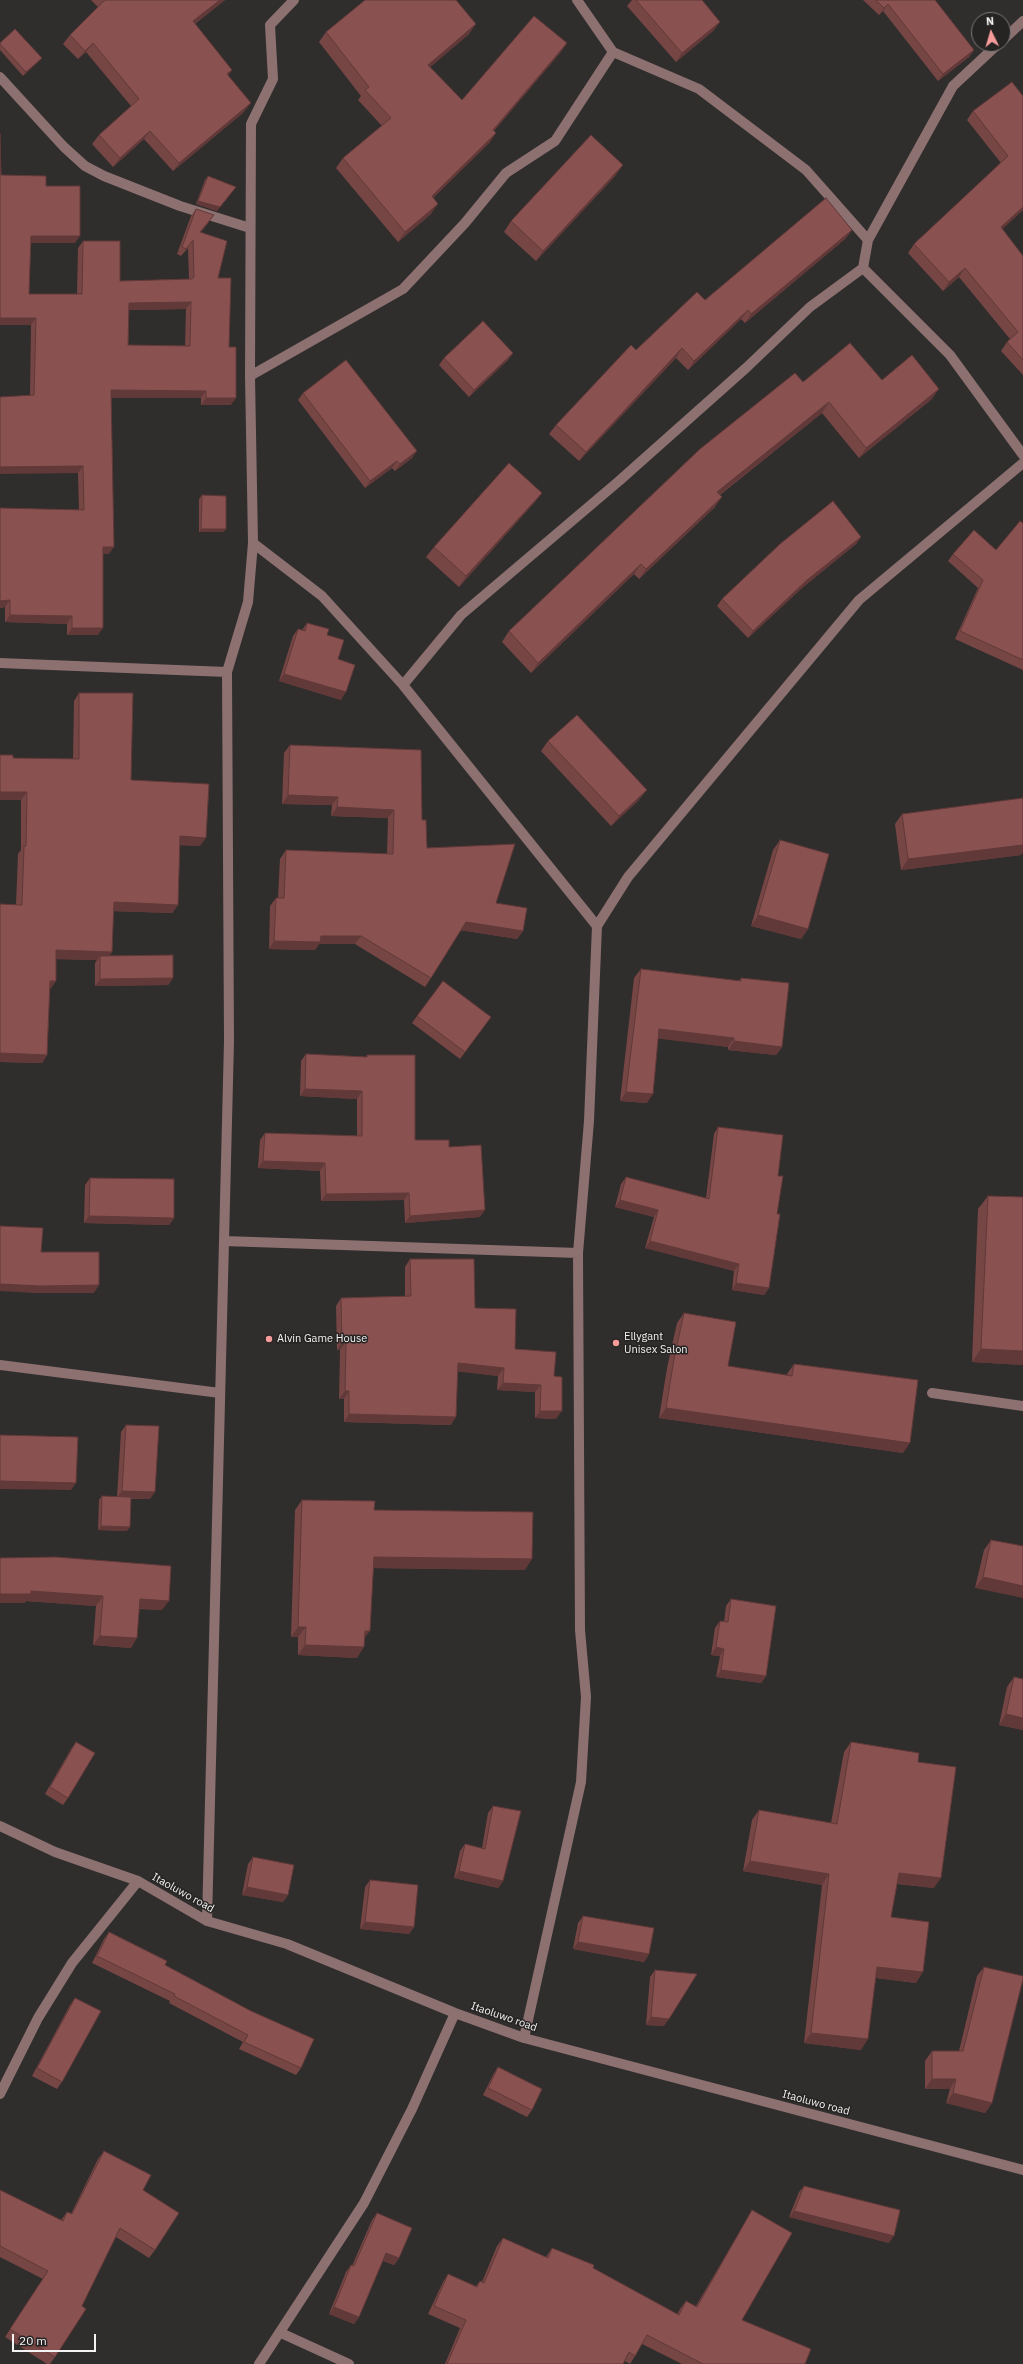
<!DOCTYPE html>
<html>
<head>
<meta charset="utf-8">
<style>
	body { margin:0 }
	#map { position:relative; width:1023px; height:2364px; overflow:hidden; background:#302d2d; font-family:"IBM Plex Sans",sans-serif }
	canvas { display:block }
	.north { position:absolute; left:971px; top:12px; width:40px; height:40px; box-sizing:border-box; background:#262323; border:1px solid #787676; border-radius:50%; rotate:355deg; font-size:11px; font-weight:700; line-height:16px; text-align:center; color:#f4f2f2 }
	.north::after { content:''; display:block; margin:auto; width:14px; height:18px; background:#f59b99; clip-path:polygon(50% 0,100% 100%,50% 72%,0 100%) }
	.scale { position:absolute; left:12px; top:2334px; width:84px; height:18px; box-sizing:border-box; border:2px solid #f4f2f2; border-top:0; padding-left:5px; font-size:12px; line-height:14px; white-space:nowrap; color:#f4f2f2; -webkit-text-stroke:3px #262323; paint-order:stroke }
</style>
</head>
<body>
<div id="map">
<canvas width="1023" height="2364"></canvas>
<div class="north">N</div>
<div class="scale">20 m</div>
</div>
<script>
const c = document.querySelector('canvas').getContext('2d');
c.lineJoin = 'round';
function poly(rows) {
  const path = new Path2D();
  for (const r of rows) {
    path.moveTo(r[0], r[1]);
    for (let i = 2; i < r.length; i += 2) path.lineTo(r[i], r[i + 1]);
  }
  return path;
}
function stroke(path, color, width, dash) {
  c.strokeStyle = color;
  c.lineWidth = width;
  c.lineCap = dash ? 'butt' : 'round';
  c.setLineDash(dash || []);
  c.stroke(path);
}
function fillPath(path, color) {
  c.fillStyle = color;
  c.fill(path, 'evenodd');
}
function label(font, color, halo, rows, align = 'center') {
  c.font = font + ' "IBM Plex Sans",sans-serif';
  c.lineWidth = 3;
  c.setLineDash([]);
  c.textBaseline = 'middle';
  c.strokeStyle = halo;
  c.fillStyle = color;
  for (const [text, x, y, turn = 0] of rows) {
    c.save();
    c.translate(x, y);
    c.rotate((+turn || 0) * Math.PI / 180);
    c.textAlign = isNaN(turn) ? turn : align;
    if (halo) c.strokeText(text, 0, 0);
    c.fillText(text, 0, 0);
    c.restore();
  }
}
const minor = poly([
	[577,0,613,52,699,89,806,170,868,240],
	[1003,40,1023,21],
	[0,77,64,147,85,166,104,176,180,206,250,228],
	[863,268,868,240,953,86,998,44],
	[250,376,403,289,465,223,506,173,555,141,613,52],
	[253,543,322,596,403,685,597,926,589,1121,578,1253,580,1630,586,1697,581,1782,524,2038],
	[0,663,227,672],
	[403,685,461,615,619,481,746,368,810,307,863,268,950,355,1023,455],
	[597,926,628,877,859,600,1023,463],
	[224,1241,578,1253],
	[0,1365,220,1393],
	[932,1393,1023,1406],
	[0,1826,55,1852,138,1881,207,1921,287,1944,455,2013,524,2038,1023,2170],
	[207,1921,229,1041,227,672,248,602,253,543,250,376,251,124,273,79,270,25,294,0],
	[0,2094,38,2018,72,1963,138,1881],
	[281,2333,349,2364],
	[259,2364,364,2203,412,2109,455,2013]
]);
const wall = poly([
	[91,0,225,0,195,24,228,76,244,112,173,171,144,139,113,167,92,144,99,135,131,106,86,52,78,59,63,44,70,35,98,7],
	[632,0,702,0,720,22,713,31,676,62,627,6],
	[863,0,935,0,974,50,969,57,938,81,883,11,879,15],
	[326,32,469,34,430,67,462,100,567,43,560,53,494,131,496,133,489,143,433,198,431,214,398,242,336,168,343,158,382,126,358,100,361,96,319,42],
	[0,43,39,61,23,76,0,50],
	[1012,82,1023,210,1002,229,1023,256,1023,375,1001,351,1007,342,1010,339,959,277,943,291,908,253,914,244,1001,163,967,120,973,111],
	[1,175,46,186,75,243,31,243,29,294,77,294,78,248,83,241,120,281,189,279,188,248,181,256,177,254,191,216,196,209,209,222,201,232,218,278,229,347,231,405,201,405,201,398,111,398,109,554,103,554,98,635,67,635,67,624,5,622,5,607,0,608,0,508,79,510,78,473,30,395,31,325,0,325],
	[186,309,185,346,128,345,129,310],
	[616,175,536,261,504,232,511,221],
	[208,176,217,211,196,204,205,180],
	[852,230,845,239,745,323,741,319,688,370,676,358,579,461,549,434,556,425,636,350,705,300],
	[513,353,508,360,469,397,439,365,444,358],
	[882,380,932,399,859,458,822,413,720,495,715,507,639,579,634,574,531,673,502,642,509,631,803,382],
	[303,393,412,458,395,471,392,468,365,488,298,400],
	[542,493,534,503,459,587,426,557,434,547],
	[202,495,226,529,223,532,199,532,199,499],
	[1023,523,1023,670,955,639,978,588,948,561,953,554,996,550],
	[861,537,856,544,802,588,748,638,717,606,722,599],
	[307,623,327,635,341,700,279,681,293,636,298,629,302,630],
	[79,693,131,780,200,846,180,845,178,905,172,913,113,911,112,952,109,956,173,978,168,985,95,986,95,963,97,960,56,959,56,981,50,989,47,1055,42,1063,0,1062,0,904,16,905,18,854,21,850,21,800,0,800,0,755,13,758,73,759,74,701],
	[548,741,639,800,611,826,541,751],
	[290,745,422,820,427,848,496,903,523,931,517,939,460,930,431,978,425,987,355,944,319,944,315,950,269,949,270,906,276,898,278,898,280,859,286,850,387,854,388,818,331,816,332,805,282,804,284,753],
	[902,814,1021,855,901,870,895,824],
	[780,840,808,929,801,939,751,926,773,850],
	[641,969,739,981,741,978,782,1047,776,1055,728,1050,728,1047,658,1038,647,1103,620,1101,634,978],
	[417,1016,491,1017,460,1059,412,1023],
	[306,1054,366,1057,367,1055,415,1140,449,1147,480,1217,405,1223,404,1200,321,1201,320,1171,258,1168,260,1140,265,1133,357,1136,357,1099,300,1096,301,1061],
	[718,1127,778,1176,777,1214,769,1288,764,1295,732,1290,734,1271,645,1248,654,1217,615,1207,621,1184,626,1177,706,1198,714,1134],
	[90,1178,174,1218,169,1225,84,1223,85,1185],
	[988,1196,1023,1197,1023,1365,972,1362,978,1209],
	[410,1259,475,1308,515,1349,554,1376,556,1419,535,1418,535,1392,497,1390,498,1376,458,1371,451,1425,344,1422,344,1399,339,1399,340,1350,337,1350,336,1306,341,1298,405,1296,405,1267],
	[684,1313,728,1366,787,1375,787,1374,794,1364,903,1453,659,1418,667,1368,677,1323],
	[126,1425,150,1499,131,1499,127,1531,98,1530,99,1500,102,1496,117,1497,121,1432],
	[302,1500,374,1510,525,1570,373,1568,365,1638,357,1658,298,1655,298,1637,291,1637,295,1510],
	[991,1540,1023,1546,975,1588,984,1550],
	[0,1558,162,1610,139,1609,131,1648,93,1645,96,1606,26,1601,24,1603,0,1603],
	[731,1599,766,1676,761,1683,716,1677,720,1656,711,1655,715,1628,720,1621,724,1622,726,1606],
	[1014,1677,1023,1679,1023,1730,999,1725,1007,1687],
	[76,1742,68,1798,63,1805,45,1794,71,1749],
	[851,1742,918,1762,934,1888,897,1884,891,1917,916,1983,876,1978,861,2050,804,2043,822,1885,743,1871,752,1820,759,1810,831,1823,844,1752],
	[493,1806,503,1881,498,1888,454,1878,460,1851,465,1844,482,1848,488,1813],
	[253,1857,288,1895,283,1902,242,1895,248,1864],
	[370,1880,414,1927,409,1934,360,1929,365,1887],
	[583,1916,649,1954,644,1962,573,1949,578,1923],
	[109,1932,165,1965,301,2068,296,2075,239,2049,243,2042,169,2003,170,2001,92,1963,104,1939],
	[984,1967,992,2103,985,2113,946,2103,950,2089,925,2089,925,2061,932,2051,959,2051,977,1976],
	[655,1970,664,2026,646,2025,650,1977],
	[75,1998,62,2082,57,2089,32,2076,70,2005],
	[498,2067,532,2110,527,2117,483,2095,493,2075],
	[104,2151,143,2190,155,2250,149,2258,116,2237,55,2357,50,2364,47,2364,5,2337,43,2279,0,2257,0,2190,61,2220,67,2212,71,2214,98,2159],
	[804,2186,889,2243,789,2217,799,2192],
	[752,2210,742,2320,805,2364,682,2364,642,2344,635,2356,630,2364,625,2361,623,2364,445,2364,460,2328,428,2314,443,2282,448,2274,476,2286,480,2281,482,2282,497,2246,503,2238,546,2257,552,2248,593,2268,677,2315,680,2309,686,2301,696,2306,747,2219],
	[377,2213,399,2258,394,2265,383,2261,359,2317,354,2324,329,2314,346,2272,351,2265,352,2266,372,2220]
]);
const shadedWall = poly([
	[220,0,225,0,187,30,193,21],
	[888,4,883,11,879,15,884,8],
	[720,22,713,31,676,62,682,53],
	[476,24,469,34,421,75,428,65],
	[93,43,86,52,78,59,85,51],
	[567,43,560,53,486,140,493,130],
	[974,50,969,57,938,81,943,74],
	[42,58,39,61,23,76,26,72],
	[232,70,226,79,227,74],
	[251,103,244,112,173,171,179,163],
	[150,131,144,139,113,167,120,158],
	[496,133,489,143,425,206,432,196],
	[623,165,616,175,536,261,543,251],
	[236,187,217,211,196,204,198,201],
	[438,204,431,214,398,242,405,232],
	[1023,207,1023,210,995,236,1001,227],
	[852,230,845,239,745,323,751,314],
	[31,236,80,236,75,243,26,243],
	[965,268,959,277,943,291,949,282],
	[191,302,186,309,124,310,129,303],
	[748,310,741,319,688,370,694,361],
	[0,318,36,318,31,325,0,325],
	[682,348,676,358,579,461,586,452],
	[513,353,508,360,469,397,474,390],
	[939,389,932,399,859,458,866,448],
	[111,390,206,391,201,398,106,398],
	[206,398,236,398,231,405,201,405],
	[829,402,822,413,710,502,717,492],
	[417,451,412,458,395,471,400,464],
	[397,461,392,468,365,488,370,481],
	[83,466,78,473,0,474,0,467],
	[542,493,534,503,459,587,466,576],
	[722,497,715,507,639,579,646,569],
	[201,529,226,529,223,532,199,532],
	[861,537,856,544,802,588,748,638,753,631,807,580],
	[103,547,114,547,109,554,98,554],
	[641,564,634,574,531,673,538,663],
	[10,600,5,607,0,608,0,601],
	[10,615,72,616,67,624,5,622],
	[72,628,103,628,98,635,67,635],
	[284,674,346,692,341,700,279,681],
	[647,790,639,800,611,826,619,816],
	[0,792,27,792,21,800,0,800],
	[288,795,338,797,332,805,282,804],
	[337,807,394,810,388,818,331,816],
	[180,836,206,838,200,846,174,845],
	[1023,845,1023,852,1021,855,901,870,908,859],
	[114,902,178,905,172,913,108,911],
	[758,915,808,929,801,939,751,926],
	[466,922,523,931,517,939,460,930],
	[321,936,361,936,355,944,319,944,315,950,269,949,274,941],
	[56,950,112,952,106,961,100,956,97,960,50,959],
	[173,978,168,985,95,986,100,979],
	[50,981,56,981,50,989],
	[659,1029,734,1038,728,1047,653,1038],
	[734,1041,782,1047,776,1055,728,1050],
	[0,1053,47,1055,42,1063,0,1062],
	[305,1089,362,1091,357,1099,300,1096],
	[626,1092,653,1094,647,1103,620,1101],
	[263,1161,325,1163,320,1171,258,1168],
	[409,1193,404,1200,321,1201,326,1194],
	[620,1200,658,1210,654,1217,615,1207],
	[485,1210,480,1217,405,1223,410,1216],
	[89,1216,174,1218,169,1225,84,1223],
	[650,1241,739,1264,734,1271,645,1248],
	[736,1283,769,1288,764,1295,732,1290],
	[0,1284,99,1285,94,1293,35,1293,0,1291],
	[342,1342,346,1342,340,1350,337,1350],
	[981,1349,1023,1351,1023,1365,972,1362],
	[458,1363,504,1368,498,1376,453,1371],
	[503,1383,541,1385,535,1392,497,1390],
	[345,1391,349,1391,344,1399,339,1399],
	[666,1408,910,1443,903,1453,659,1418],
	[540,1411,562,1411,556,1419,535,1418],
	[349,1414,456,1417,451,1425,344,1422],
	[0,1481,76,1483,71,1490,0,1489],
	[122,1491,155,1492,150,1499,117,1498],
	[101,1526,130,1527,127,1531,98,1530],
	[374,1557,532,1559,525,1570,366,1568],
	[983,1577,1023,1586,1023,1598,975,1588],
	[31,1591,103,1596,96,1606,26,1601,24,1603,0,1603,0,1594],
	[140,1599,169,1601,162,1610,133,1608],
	[298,1627,306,1627,298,1637,291,1637],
	[365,1631,370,1631,362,1641],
	[100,1636,137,1638,131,1648,93,1645],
	[305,1645,364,1647,357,1658,298,1655],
	[716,1647,724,1649,720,1656,711,1655],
	[721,1670,766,1676,761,1683,716,1677],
	[1006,1714,1023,1718,1023,1730,999,1725],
	[750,1861,829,1874,822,1885,743,1871],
	[459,1871,503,1881,498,1888,454,1878],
	[899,1873,941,1878,934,1888,891,1883],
	[247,1887,288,1895,283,1902,242,1895],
	[365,1922,414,1927,409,1934,360,1929],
	[578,1942,649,1954,644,1962,573,1949],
	[877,1967,923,1972,916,1983,870,1977],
	[651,2017,669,2019,664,2026,646,2025],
	[811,2033,868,2039,861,2050,804,2043],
	[932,2079,956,2079,950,2089,925,2089],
	[953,2093,992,2103,985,2113,946,2103],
	[794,2211,894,2236,889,2243,789,2217],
	[386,2253,399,2258,394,2265,381,2260],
	[334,2307,359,2317,354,2324,329,2314]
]);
const building = poly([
	[105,0,220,0,193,21,232,70,227,74,251,103,179,163,150,131,120,158,99,135,139,99,93,43,85,51,70,35,105,0],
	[365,0,456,0,476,24,428,65,462,100,534,16,567,43,493,130,496,133,432,196,438,204,405,232,343,158,391,118,365,90,369,87,326,32,365,0],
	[636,0,702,0,720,22,682,53,636,0],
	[876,0,935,0,974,50,943,74,888,4,884,8,876,0],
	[15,29,42,58,26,72,0,44,0,43,15,29],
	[1012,82,1023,96,1023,207,1001,227,1023,256,1023,360,1007,342,1018,332,965,268,949,282,914,244,1008,156,973,111,1012,82],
	[0,134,1,175,46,176,46,186,80,186,80,236,31,236,29,294,82,294,83,241,120,241,120,281,192,279,194,277,193,240,186,249,182,247,196,209,214,215,200,232,227,241,218,278,231,278,229,347,236,347,236,398,206,398,206,391,111,390,114,547,103,547,103,628,72,628,72,616,10,615,10,600,0,601,0,508,84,510,83,466,0,467,0,397,34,395,36,318,0,318,0,134],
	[191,302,190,346,128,345,129,303,191,302],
	[591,135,623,165,543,251,511,221,591,135],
	[208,176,236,187,220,207,198,201,208,176],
	[826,198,852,230,751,314,748,310,694,361,682,348,586,452,556,425,631,345,636,350,697,292,705,300,826,198],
	[483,321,513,353,474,390,444,358,483,321],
	[850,343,882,380,912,355,939,389,866,448,829,402,717,492,722,497,646,569,641,564,538,663,509,631,700,449,795,373,803,382,850,343],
	[346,360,417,451,400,464,397,461,370,481,303,393,346,360],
	[509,463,542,493,466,576,434,547,509,463],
	[202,495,226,496,226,529,201,529,202,495],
	[833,501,861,537,807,580,753,631,722,599,780,544,833,501],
	[1020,521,1023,523,1023,660,960,631,983,580,953,554,974,530,996,550,1020,521],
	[307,623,329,629,327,635,344,640,338,659,355,665,346,692,284,674,298,629,305,631,307,623],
	[79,693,133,693,131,780,209,784,206,838,180,836,178,905,114,902,112,952,56,950,56,981,50,981,47,1055,0,1053,0,904,22,905,24,846,26,846,27,792,0,792,0,755,13,755,13,758,79,759,79,693],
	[577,715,647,790,619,816,548,741,577,715],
	[290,745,421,750,422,820,426,820,427,848,515,844,496,903,527,908,523,931,466,922,431,978,361,936,321,936,320,942,274,941,276,898,284,898,286,850,393,854,394,810,337,807,338,797,288,795,290,745],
	[1023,798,1023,845,908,859,902,814,1023,798],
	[780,840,829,854,808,929,758,915,780,840],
	[173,955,173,978,100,979,100,956,173,955],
	[641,969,741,981,741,978,789,983,782,1047,734,1041,734,1038,659,1029,653,1094,626,1092,641,969],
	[443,981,491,1017,465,1052,417,1016,443,981],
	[306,1054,367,1057,367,1055,415,1055,415,1140,449,1140,449,1147,481,1145,485,1210,410,1216,409,1193,326,1194,325,1163,263,1161,265,1133,362,1136,362,1091,305,1089,306,1054],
	[718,1127,783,1135,778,1176,783,1176,777,1214,780,1214,769,1288,736,1283,739,1264,650,1241,658,1210,620,1200,626,1177,709,1199,718,1127],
	[90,1178,174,1179,174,1218,89,1216,90,1178],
	[988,1196,1023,1197,1023,1351,981,1349,988,1196],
	[0,1226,43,1228,41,1252,99,1252,99,1285,40,1286,0,1284,0,1226],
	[410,1259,474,1259,475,1308,516,1309,515,1349,556,1352,554,1376,562,1377,562,1411,540,1411,541,1385,503,1383,504,1368,458,1363,456,1417,349,1414,349,1391,345,1391,346,1342,342,1342,341,1298,411,1296,410,1259],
	[684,1313,736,1322,728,1366,792,1376,794,1364,918,1380,910,1443,666,1408,674,1359,684,1313],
	[126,1425,159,1426,155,1492,122,1491,126,1425],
	[0,1435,78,1437,76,1483,0,1481,0,1435],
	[102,1496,131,1497,130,1527,101,1526,102,1496],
	[302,1500,375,1501,374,1510,533,1512,532,1559,374,1557,370,1631,365,1631,364,1647,305,1645,306,1627,298,1627,302,1500],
	[991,1540,1023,1546,1023,1586,983,1577,991,1540],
	[56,1557,171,1566,169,1601,140,1599,137,1638,100,1636,103,1596,31,1591,31,1594,0,1594,0,1558,56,1557],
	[731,1599,776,1606,766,1676,721,1670,724,1649,716,1647,720,1621,728,1622,731,1599],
	[1014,1677,1023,1679,1023,1718,1006,1714,1014,1677],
	[76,1742,95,1753,68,1798,50,1787,76,1742],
	[851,1742,919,1753,918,1762,956,1767,941,1878,899,1873,891,1917,929,1922,923,1972,877,1967,868,2039,811,2033,829,1874,750,1861,759,1810,837,1824,851,1742],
	[493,1806,521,1811,503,1881,459,1871,465,1844,485,1849,493,1806],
	[253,1857,294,1865,288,1895,247,1887,253,1857],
	[370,1880,418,1885,414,1927,365,1922,370,1880],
	[583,1916,654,1928,649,1954,578,1942,583,1916],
	[109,1932,167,1961,165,1965,251,2011,314,2039,301,2068,244,2042,248,2035,174,1996,175,1994,97,1956,109,1932],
	[984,1967,1023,1976,1023,1979,992,2103,953,2093,956,2079,932,2079,932,2051,963,2051,984,1967],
	[655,1970,697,1974,669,2019,651,2017,655,1970],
	[75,1998,101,2011,62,2082,37,2068,75,1998],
	[498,2067,542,2089,532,2110,488,2088,498,2067],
	[104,2151,151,2175,143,2190,179,2213,155,2250,120,2228,82,2306,86,2309,55,2357,10,2329,48,2271,0,2246,0,2190,63,2221,67,2212,72,2214,104,2151],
	[804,2186,900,2210,894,2236,794,2211,804,2186],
	[752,2210,792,2233,742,2320,811,2349,805,2364,703,2364,647,2335,635,2356,629,2352,623,2364,447,2364,466,2320,434,2306,448,2274,477,2287,480,2281,484,2283,503,2238,548,2258,552,2248,594,2265,593,2268,679,2315,686,2301,697,2307,752,2210],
	[377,2213,412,2228,399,2258,386,2253,359,2317,334,2307,351,2265,354,2266,377,2213]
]);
const markers = [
	[269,1339,4,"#f59b99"],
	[616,1343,4,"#f59b99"]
];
const poiNames = [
	["Ellygant",624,1337],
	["Unisex Salon",624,1350],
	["Alvin Game House",277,1339]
];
const streetNames = [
	["Itaoluwo road",183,1893,29],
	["Itaoluwo road",504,2017,19],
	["Itaoluwo road",816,2103,15]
];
stroke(minor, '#8c7170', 10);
fillPath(wall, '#764645');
fillPath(shadedWall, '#603938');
fillPath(building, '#895150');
stroke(building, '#603938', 1);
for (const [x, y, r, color] of markers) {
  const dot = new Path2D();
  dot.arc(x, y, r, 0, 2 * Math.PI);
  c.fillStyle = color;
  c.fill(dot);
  stroke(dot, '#262323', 1.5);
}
label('11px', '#f4f2f2', '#262323', poiNames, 'left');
label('11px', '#f4f2f2', '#262323', streetNames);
</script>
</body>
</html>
